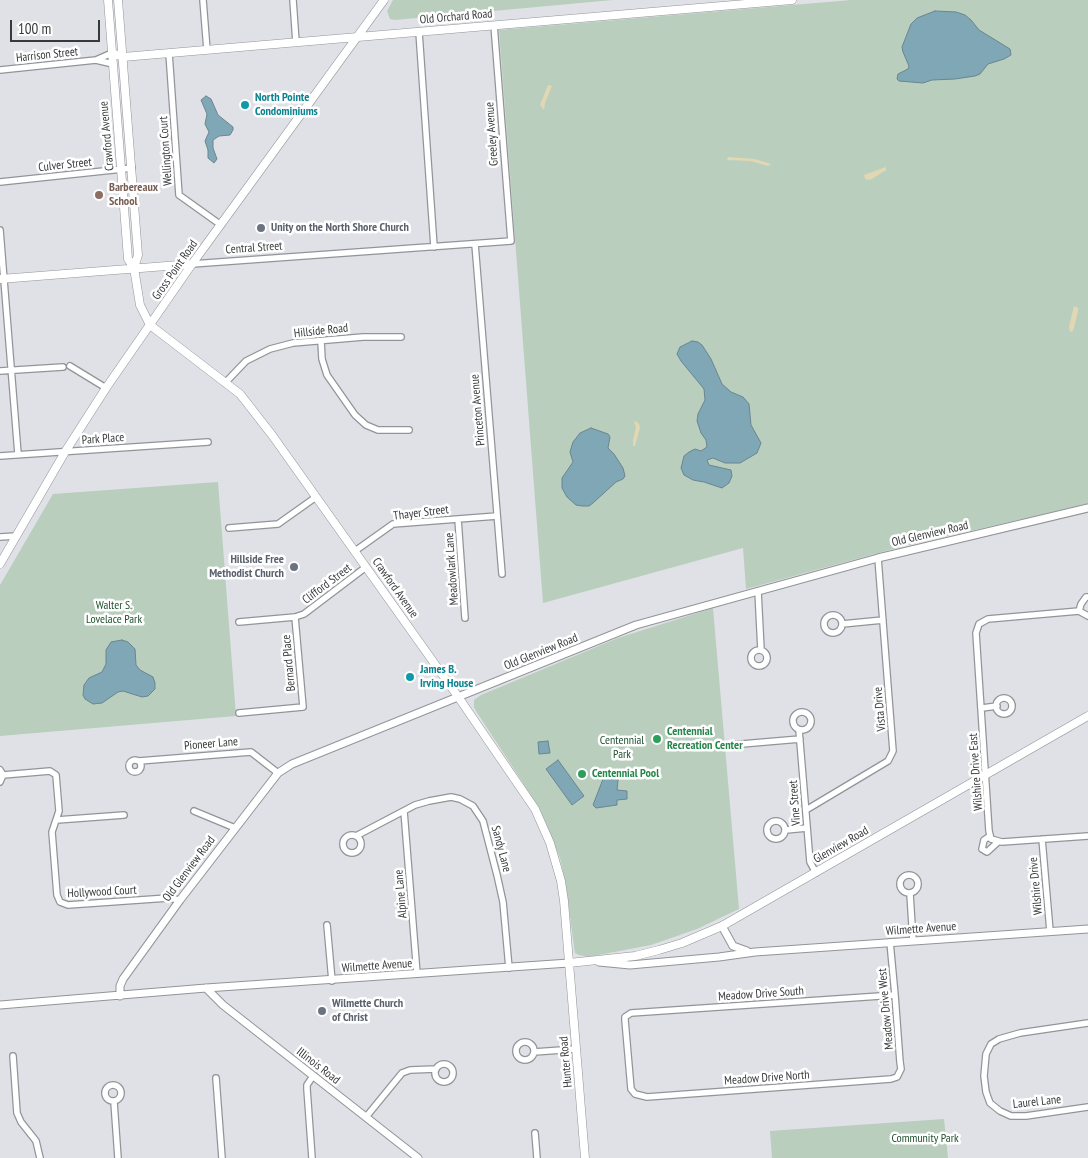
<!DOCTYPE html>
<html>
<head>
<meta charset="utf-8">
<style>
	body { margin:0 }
	#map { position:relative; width:1088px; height:1158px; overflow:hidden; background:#dfe1e6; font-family:"PT Sans Narrow",sans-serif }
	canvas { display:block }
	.scale { position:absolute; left:10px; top:20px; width:90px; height:22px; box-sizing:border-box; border:2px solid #38393b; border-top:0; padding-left:6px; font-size:15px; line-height:18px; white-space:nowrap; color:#38393b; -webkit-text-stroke:4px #fff; paint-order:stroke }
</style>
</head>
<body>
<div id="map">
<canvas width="1088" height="1158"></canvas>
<div class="scale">100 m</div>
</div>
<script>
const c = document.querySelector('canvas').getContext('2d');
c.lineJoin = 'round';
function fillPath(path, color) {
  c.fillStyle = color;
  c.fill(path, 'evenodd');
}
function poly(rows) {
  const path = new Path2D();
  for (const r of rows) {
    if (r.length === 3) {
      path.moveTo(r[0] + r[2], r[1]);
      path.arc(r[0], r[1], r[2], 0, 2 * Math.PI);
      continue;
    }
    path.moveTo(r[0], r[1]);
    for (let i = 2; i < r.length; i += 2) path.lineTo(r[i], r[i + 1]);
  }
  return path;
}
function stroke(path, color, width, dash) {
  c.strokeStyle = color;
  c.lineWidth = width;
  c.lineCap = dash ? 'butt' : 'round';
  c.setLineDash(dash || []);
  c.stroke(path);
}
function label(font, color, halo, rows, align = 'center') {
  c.font = font + ' "PT Sans Narrow",sans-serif';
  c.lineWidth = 5;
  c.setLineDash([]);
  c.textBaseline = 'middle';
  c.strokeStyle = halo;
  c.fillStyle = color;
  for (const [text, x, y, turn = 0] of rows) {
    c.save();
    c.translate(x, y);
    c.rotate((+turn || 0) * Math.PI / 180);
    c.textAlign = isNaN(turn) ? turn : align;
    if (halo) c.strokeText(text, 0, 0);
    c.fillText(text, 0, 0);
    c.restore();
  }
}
const green = poly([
	[393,0,613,0,395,20,390,19,387,11],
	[851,0,1088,0,1088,504,904,546,746,589,743,548,543,603,499,30],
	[218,482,236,716,0,736,0,585,53,494],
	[713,608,739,909,697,929,651,945,588,957,579,955,575,953,574,946,565,880,560,858,550,834,540,809,476,711,474,707,474,700,481,695,618,638],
	[944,1119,948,1158,772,1158,770,1131]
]);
const sand = poly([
	[548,85,552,86,545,103,544,110,540,105],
	[728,157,755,159,771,164,768,166,751,161,727,160],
	[886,167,886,170,872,179,869,180,865,179,864,175],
	[1074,306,1078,308,1078,312,1073,331,1070,332,1069,327],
	[636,421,639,424,640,428,635,446,633,446,633,440,636,427,634,422]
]);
const water = poly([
	[935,11,956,12,965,15,971,20,979,30,1010,49,1011,55,1004,59,988,64,980,74,975,76,955,79,932,80,923,83,899,81,897,79,898,74,908,69,909,66,903,52,902,47,911,24,917,18,935,11],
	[206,96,211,99,218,115,233,127,233,130,230,135,219,136,213,140,213,148,217,159,214,163,208,158,208,150,205,141,209,132,205,124,207,114,201,100,206,96],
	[692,341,698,342,702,345,711,359,722,384,731,392,743,397,749,404,751,425,761,443,757,453,740,463,725,463,713,458,707,460,709,465,731,470,732,476,729,483,722,488,704,482,693,480,684,475,681,468,684,456,689,452,695,449,701,451,707,447,706,440,701,433,697,421,698,414,705,400,704,389,681,361,677,354,680,347,692,341],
	[591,428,608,434,610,437,608,448,614,454,623,468,625,476,623,479,616,482,593,503,589,506,582,506,576,505,567,497,562,488,562,478,573,462,570,452,573,442,580,433,591,428],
	[122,640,128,642,135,649,136,665,140,670,153,677,155,683,155,689,148,696,142,697,123,691,118,692,102,703,93,704,85,699,83,695,84,685,89,678,102,672,106,664,106,650,111,642,122,640],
	[548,741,550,753,539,754,538,742,548,741],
	[558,760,584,796,572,805,546,769,558,760],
	[619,771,617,790,627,791,627,799,617,800,617,805,596,808,593,805,603,779,619,771]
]);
const minor = poly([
	[203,0,207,50],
	[293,0,296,42],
	[419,32,434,247],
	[169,53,179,195,221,225],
	[96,60,113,64],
	[0,70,96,60,112,53],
	[0,182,132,168],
	[0,230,18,454],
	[475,244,502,574],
	[192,264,511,241,494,25],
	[321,341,322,359,327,375,355,415,366,425,378,430,409,430],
	[70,366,106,388],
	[0,371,63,367],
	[225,383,246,361,270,349,293,343,363,337,401,337],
	[0,456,208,442],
	[458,519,465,618],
	[229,528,278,524,316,497],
	[0,537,16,536],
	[355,551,393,524,497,516],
	[758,591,761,650],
	[1079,611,1081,604,1086,597,1088,597],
	[833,624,9],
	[1088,616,1079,611,988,619,979,624,976,633,989,831,991,839,1002,842,1088,836],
	[239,622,295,617,304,614,366,567],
	[842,624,883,620],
	[759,658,8],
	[1004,706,8],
	[982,708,997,706],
	[802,721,9],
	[239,713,303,707,295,617],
	[799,730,810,862,816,873],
	[730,745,800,739],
	[135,766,6],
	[139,761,251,752,278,773],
	[0,770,3,775,0,782],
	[3,775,50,771,56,775,59,811,52,832,57,895,60,902,68,905,168,898,180,900],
	[806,810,888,761,893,751,878,558],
	[194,811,235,828],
	[404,811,417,974],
	[57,820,124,815],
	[776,830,9],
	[786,830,807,828],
	[352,844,9],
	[356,836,415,805,429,801,451,797,460,799,473,806,483,821,497,875,503,902,509,968],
	[990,836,984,840,982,849,987,852,998,842],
	[1042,839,1050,931],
	[909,884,9],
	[910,894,913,941],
	[327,925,332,981],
	[890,942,895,995,900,1062,901,1069,897,1077,891,1079,647,1097,635,1094,631,1089,625,1020,625,1017,631,1013,895,995],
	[1088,1023,1020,1033,999,1039,991,1044,986,1054,984,1076,986,1092,990,1103,1000,1111,1011,1116,1026,1116,1088,1107],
	[525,1051,9],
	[534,1052,576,1049],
	[13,1056,17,1113,21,1122,36,1141,40,1158],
	[444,1073,9],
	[216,1078,222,1158],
	[113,1093,8],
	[114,1102,118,1158],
	[366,1117,402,1073,410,1070,436,1069],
	[535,1133,537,1158],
	[312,1158,307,1089,307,1085,313,1076]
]);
const tertiary = poly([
	[722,926,733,946,747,951],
	[599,962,630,965,719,957,755,952,1088,929],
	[206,988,223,1005,418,1158],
	[120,996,120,986,123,979,180,900,278,773,292,764,636,625,878,558,1088,508],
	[0,1005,206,988,569,963]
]);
const secondary = poly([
	[108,0,128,259,134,268],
	[118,0,138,255,134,268,140,305,150,325,240,394,272,435,459,698,535,809,550,843,561,881,564,901,585,1158],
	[112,53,123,57,792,0],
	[0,279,192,264],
	[0,564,65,452,106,388,192,264,384,0],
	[569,963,635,956,659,950,682,943,722,926,1088,716]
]);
const markers = [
	[245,105,5,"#0f9aa8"],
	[99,195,5,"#8d6e63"],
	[261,228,5,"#6b7280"],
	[294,567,5,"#6b7280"],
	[410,677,5,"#0f9aa8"],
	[657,739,5,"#2e9e5b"],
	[582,774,5,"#2e9e5b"],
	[322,1011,5,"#6b7280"]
];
const streetNames = [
	["Old Orchard Road",456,17,-5],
	["Harrison Street",47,55,-6],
	["Greeley Avenue",492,134,-94],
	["Crawford Avenue",107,136,-95],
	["Wellington Court",166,151,-94],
	["Culver Street",65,165,-6],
	["Central Street",254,248,-4],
	["Gross Point Road",175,270,-55],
	["Hillside Road",321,331,-6],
	["Princeton Avenue",478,410,-95],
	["Park Place",103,439,-4],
	["Thayer Street",421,513,-7],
	["Old Glenview Road",930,534,-13],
	["Meadowlark Lane",452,569,-94],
	["Clifford Street",327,584,-37],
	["Crawford Avenue",395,588,55],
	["Old Glenview Road",541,652,-22],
	["Bernard Place",289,663,-95],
	["Vista Drive",880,709,-95],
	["Pioneer Lane",211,744,-5],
	["Wilshire Drive East",976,772,-94],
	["Vine Street",795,803,-94],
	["Glenview Road",841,845,-30],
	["Sandy Lane",501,849,75],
	["Old Glenview Road",189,869,-53],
	["Wilshire Drive",1036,886,-95],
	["Hollywood Court",102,892,-3],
	["Alpine Lane",401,894,-95],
	["Wilmette Avenue",921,929,-4],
	["Wilmette Avenue",377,966,-4],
	["Meadow Drive South",761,994,-4],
	["Meadow Drive West",886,1009,-95],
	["Hunter Road",566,1062,-95],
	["Illinois Road",318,1066,38],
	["Meadow Drive North",767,1078,-4],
	["Laurel Lane",1037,1102,-6]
];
const cultureNames = [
	["North Pointe",255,98],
	["Condominiums",255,112],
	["James B.",420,670],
	["Irving House",420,684]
];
const educationNames = [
	["Barbereaux",109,188],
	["School",109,202]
];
const worshipNames = [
	["Unity on the North Shore Church",271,228],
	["Hillside Free",284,560,"right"],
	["Methodist Church",284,574,"right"],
	["Wilmette Church",332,1004],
	["of Christ",332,1018]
];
const parkNames = [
	["Walter S.",114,606],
	["Lovelace Park",114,620],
	["Centennial",622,741],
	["Park",622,755],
	["Community Park",925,1139]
];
const leisureNames = [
	["Centennial",667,732],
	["Recreation Center",667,746],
	["Centennial Pool",592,774]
];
fillPath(green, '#b9cebd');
fillPath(sand, '#e1d8b3');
fillPath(water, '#7fa7b5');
stroke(water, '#6a8690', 1);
stroke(minor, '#929499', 8);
stroke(tertiary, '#929499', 9);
stroke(secondary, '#929499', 9);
stroke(minor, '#fff', 5.5);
stroke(tertiary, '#fff', 7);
stroke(secondary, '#fff', 8);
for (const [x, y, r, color] of markers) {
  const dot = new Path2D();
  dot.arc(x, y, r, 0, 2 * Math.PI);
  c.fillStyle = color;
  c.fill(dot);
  stroke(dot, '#fff', 2);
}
label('12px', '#38393b', '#fff', streetNames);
label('bold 12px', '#0d838f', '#fff', cultureNames, 'left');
label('bold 12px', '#785e54', '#fff', educationNames, 'left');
label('bold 12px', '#5b616d', '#fff', worshipNames, 'left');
label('12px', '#1f512f', '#fff', parkNames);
label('bold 12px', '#27864d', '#fff', leisureNames, 'left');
</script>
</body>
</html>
